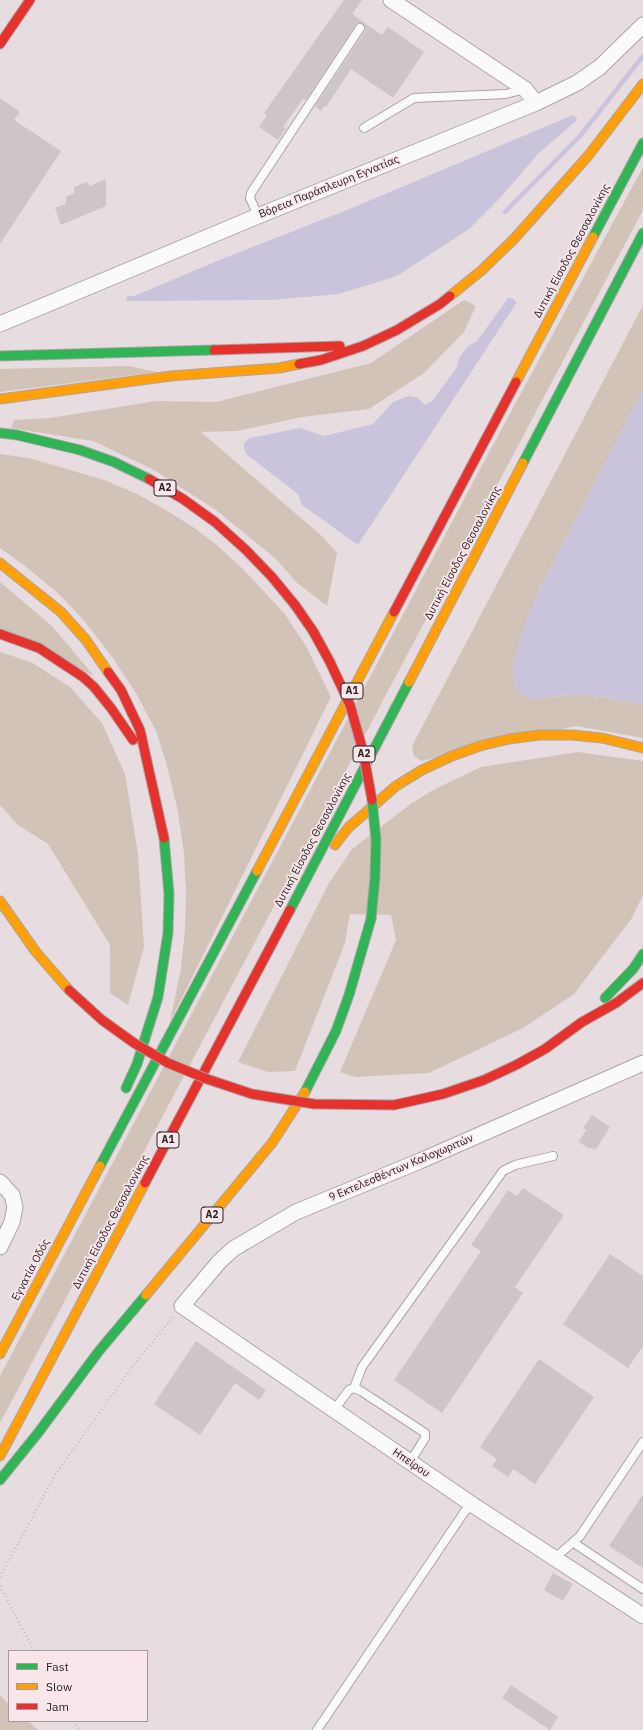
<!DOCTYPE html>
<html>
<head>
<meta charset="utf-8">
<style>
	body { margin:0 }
	#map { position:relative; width:643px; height:1730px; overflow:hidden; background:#e7dde0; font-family:"IBM Plex Sans",sans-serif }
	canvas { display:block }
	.legend { position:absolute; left:8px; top:1650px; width:140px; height:72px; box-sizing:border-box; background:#f8e6eb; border:1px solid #a6989c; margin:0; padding:5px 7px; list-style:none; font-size:12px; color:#2a2325 }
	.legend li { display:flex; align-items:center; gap:8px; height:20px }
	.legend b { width:20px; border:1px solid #a6989c }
</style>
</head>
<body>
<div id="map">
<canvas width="643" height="1730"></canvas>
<ul class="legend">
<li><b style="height:5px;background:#30b455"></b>Fast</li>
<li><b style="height:5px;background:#ff9f0a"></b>Slow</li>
<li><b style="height:5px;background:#e5322d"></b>Jam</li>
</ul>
</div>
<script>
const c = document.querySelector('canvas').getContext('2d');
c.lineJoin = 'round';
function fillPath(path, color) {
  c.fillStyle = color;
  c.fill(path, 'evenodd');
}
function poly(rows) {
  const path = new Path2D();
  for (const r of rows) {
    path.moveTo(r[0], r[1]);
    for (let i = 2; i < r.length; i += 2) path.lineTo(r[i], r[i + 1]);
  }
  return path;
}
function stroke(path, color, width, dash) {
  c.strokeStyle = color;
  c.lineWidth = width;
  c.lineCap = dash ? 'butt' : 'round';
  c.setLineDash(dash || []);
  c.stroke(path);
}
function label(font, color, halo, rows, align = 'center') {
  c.font = font + ' "IBM Plex Sans",sans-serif';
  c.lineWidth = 3.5;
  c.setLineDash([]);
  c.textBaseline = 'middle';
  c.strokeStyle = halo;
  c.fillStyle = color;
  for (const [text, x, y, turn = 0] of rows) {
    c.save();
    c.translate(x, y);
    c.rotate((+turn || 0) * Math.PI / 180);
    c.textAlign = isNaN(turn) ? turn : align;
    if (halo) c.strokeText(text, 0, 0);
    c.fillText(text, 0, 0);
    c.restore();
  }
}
const green = poly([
	[643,167,643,210,0,1423,0,1376,479,471],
	[464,300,476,306,464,332,424,373,369,409,302,417,237,431,201,432,323,537,337,553,327,606,297,583,276,559,216,510,152,469,93,441,11,428,14,420,50,418,156,401,216,402,371,363],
	[643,305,643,390,537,595,532,699,580,694,643,704,643,738,576,726,421,761,414,756,412,746],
	[129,366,157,372,0,392,0,369],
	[0,454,29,458,104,480,135,493,164,509,193,527,218,546,243,569,284,613,306,646,331,697,170,1022,181,968,185,929,186,893,184,853,177,807,166,762,156,731,137,695,113,658,85,622,60,595,25,566,0,548],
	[0,582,52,626,94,676,0,630],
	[0,652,31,662,70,687,102,723,125,774,138,854,144,947,128,1005,110,993,110,945,48,844,18,825,0,805],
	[578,752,643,761,643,895,632,918,574,994,523,1028,429,1073,356,1077,340,1072,396,940,391,915,350,914,345,943,295,1071,268,1072,238,1062,329,883,352,849,412,803,433,790,481,767],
	[0,1695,9,1704,9,1721,28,1721,38,1730,0,1730]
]);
const water = poly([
	[573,115,577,118,576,121,539,153,499,199,469,229,397,276,339,294,272,300,127,301,126,298,128,296,134,296,222,259,347,210],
	[508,298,512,298,517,302,358,545,302,505,298,494,246,454,244,448,244,443,250,438,300,428,324,436,373,424,393,402,409,396,418,398,425,405,432,401,457,367,459,358,468,346,477,341],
	[643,390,643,704,580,694,532,699,520,694,514,683,513,667,522,631,537,595]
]);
const stream = poly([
	[505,212,580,136,643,56]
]);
const building = poly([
	[344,0,362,0,352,14,382,35,388,27,424,52,393,98,351,69,326,107,324,106,321,111,315,106,365,31,365,26,363,24,357,23,306,100,303,99,283,127,286,128,278,140,259,127,267,115,264,113],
	[0,98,20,112,14,120,61,151,0,244],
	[106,179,106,206,61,225,55,208,66,204,66,197,74,193,74,187,87,182,90,186],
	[592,1115,610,1127,596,1149,588,1148,579,1142,586,1130,583,1128],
	[523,1188,564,1215,515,1287,523,1293,442,1413,394,1380,481,1251,471,1245,508,1190,517,1196],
	[610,1254,643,1276,643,1346,628,1368,563,1324],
	[196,1341,266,1390,259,1400,235,1383,200,1435,154,1404],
	[539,1359,594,1397,535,1484,513,1469,508,1477,492,1466,497,1459,480,1447],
	[643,1494,643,1568,609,1546],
	[553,1573,573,1584,563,1601,544,1590],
	[511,1685,558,1717,550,1730,502,1698]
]);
const path = poly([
	[0,1577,55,1475,132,1367,173,1317],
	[0,1586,34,1651],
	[74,1721,79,1730]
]);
const lane = poly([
	[364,128,414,98,506,94,525,89],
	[258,216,250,198,251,193,360,28],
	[354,1388,362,1367,503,1171,515,1165,553,1156],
	[334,1410,349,1390,354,1388,361,1391,425,1433,425,1438,410,1462],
	[574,1543,643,1589],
	[555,1558,580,1536,643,1442],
	[317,1730,465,1511,473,1505]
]);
const street = poly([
	[391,0,525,89,536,103],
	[0,324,258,216,536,103,577,83,600,67,643,25],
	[643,1063,420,1161,296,1212,233,1249,219,1262,182,1306,473,1505,643,1616],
	[0,1182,12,1195,15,1207,12,1222,0,1247]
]);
const fast = poly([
	[593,237,643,143],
	[0,356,214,350],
	[0,433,17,435,80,450,114,462,149,479],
	[523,463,643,233],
	[290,910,409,682],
	[605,998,633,969,643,954],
	[126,1088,137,1064,158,997,168,933,169,894,164,838],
	[305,1092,336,1031,349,995,371,919],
	[100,1166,257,871],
	[0,1480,38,1433,99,1351,146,1295]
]);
const slow = poly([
	[450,296,482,270,514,239,588,156,643,84],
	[516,382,593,237],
	[0,399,171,376,279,368,299,364],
	[0,563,61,612,86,640,108,672],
	[409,682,523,463],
	[335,845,348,828,396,786,422,770,452,756,480,746,509,739,539,735,572,735,602,738,643,748],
	[257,871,394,612],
	[0,901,36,952,69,990],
	[146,1295,272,1143,305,1092],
	[0,1354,100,1166],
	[0,1456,145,1183]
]);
const jam = poly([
	[0,44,30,0],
	[214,350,340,346],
	[299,364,321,360,363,346,397,330,440,304,450,296],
	[149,479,183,499,215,522,246,550,272,577,295,605],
	[394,612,516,382],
	[0,634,39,648,83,677,94,687,111,708,133,740],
	[108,672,121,690,140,730,164,838],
	[394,1105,443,1094,484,1080,516,1065,545,1049,582,1022,616,1003,643,983],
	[145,1183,290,910]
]);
const fastBridge = poly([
	[371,919,375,878,376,840,372,800]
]);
const jamBridge = poly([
	[295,605,313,631,330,662,350,705,363,751,372,800],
	[69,990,102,1020,134,1043,168,1063,207,1079,252,1094,314,1104,394,1105]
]);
const shields = [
	[165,488,22],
	[352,691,22],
	[364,754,22],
	[168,1140,22],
	[212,1215,22]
];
const shieldNames = [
	["Α2",165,488],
	["Α1",352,691],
	["Α2",364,754],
	["Α1",168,1140],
	["Α2",212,1215]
];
const streetNames = [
	["Βόρεια Παράπλευρη Εγνατίας",329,187,-22],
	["Δυτική Είσοδος Θεσσαλονίκης",572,251,-62],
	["Δυτική Είσοδος Θεσσαλονίκης",463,553,-62],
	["Δυτική Είσοδος Θεσσαλονίκης",313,840,-62],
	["9 Εκτελεσθέντων Καλοχωριτών",401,1168,-23],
	["Δυτική Είσοδος Θεσσαλονίκης",111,1222,-62],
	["Εγνατία Οδός",31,1270,-62],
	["Ηπείρου",411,1463,34]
];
fillPath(green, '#d2c3b8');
fillPath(water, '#c9c4db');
stroke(stream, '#c9c4db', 4.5);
fillPath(building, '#cdc5c6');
stroke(lane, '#aca4a7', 10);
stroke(street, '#aca4a7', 17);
stroke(fast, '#aca4a7', 11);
stroke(slow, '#aca4a7', 11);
stroke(jam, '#aca4a7', 11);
stroke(path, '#c2bec0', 2.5, [1, 3]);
stroke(lane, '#fbfafa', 8);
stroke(street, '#fbfafa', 15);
stroke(fast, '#30b455', 9);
stroke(slow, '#ff9f0a', 9);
stroke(jam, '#e5322d', 9);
stroke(fastBridge, '#aca4a7', 11, []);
stroke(jamBridge, '#aca4a7', 11, []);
stroke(fastBridge, '#30b455', 9);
stroke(jamBridge, '#e5322d', 9);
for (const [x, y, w] of shields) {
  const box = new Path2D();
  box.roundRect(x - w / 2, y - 8, w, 16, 3);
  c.fillStyle = '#f8e6eb';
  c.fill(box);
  stroke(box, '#2a2325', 1);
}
label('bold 10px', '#2a2325', null, shieldNames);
label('11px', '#2a2325', '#f8e6eb', streetNames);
</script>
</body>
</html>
